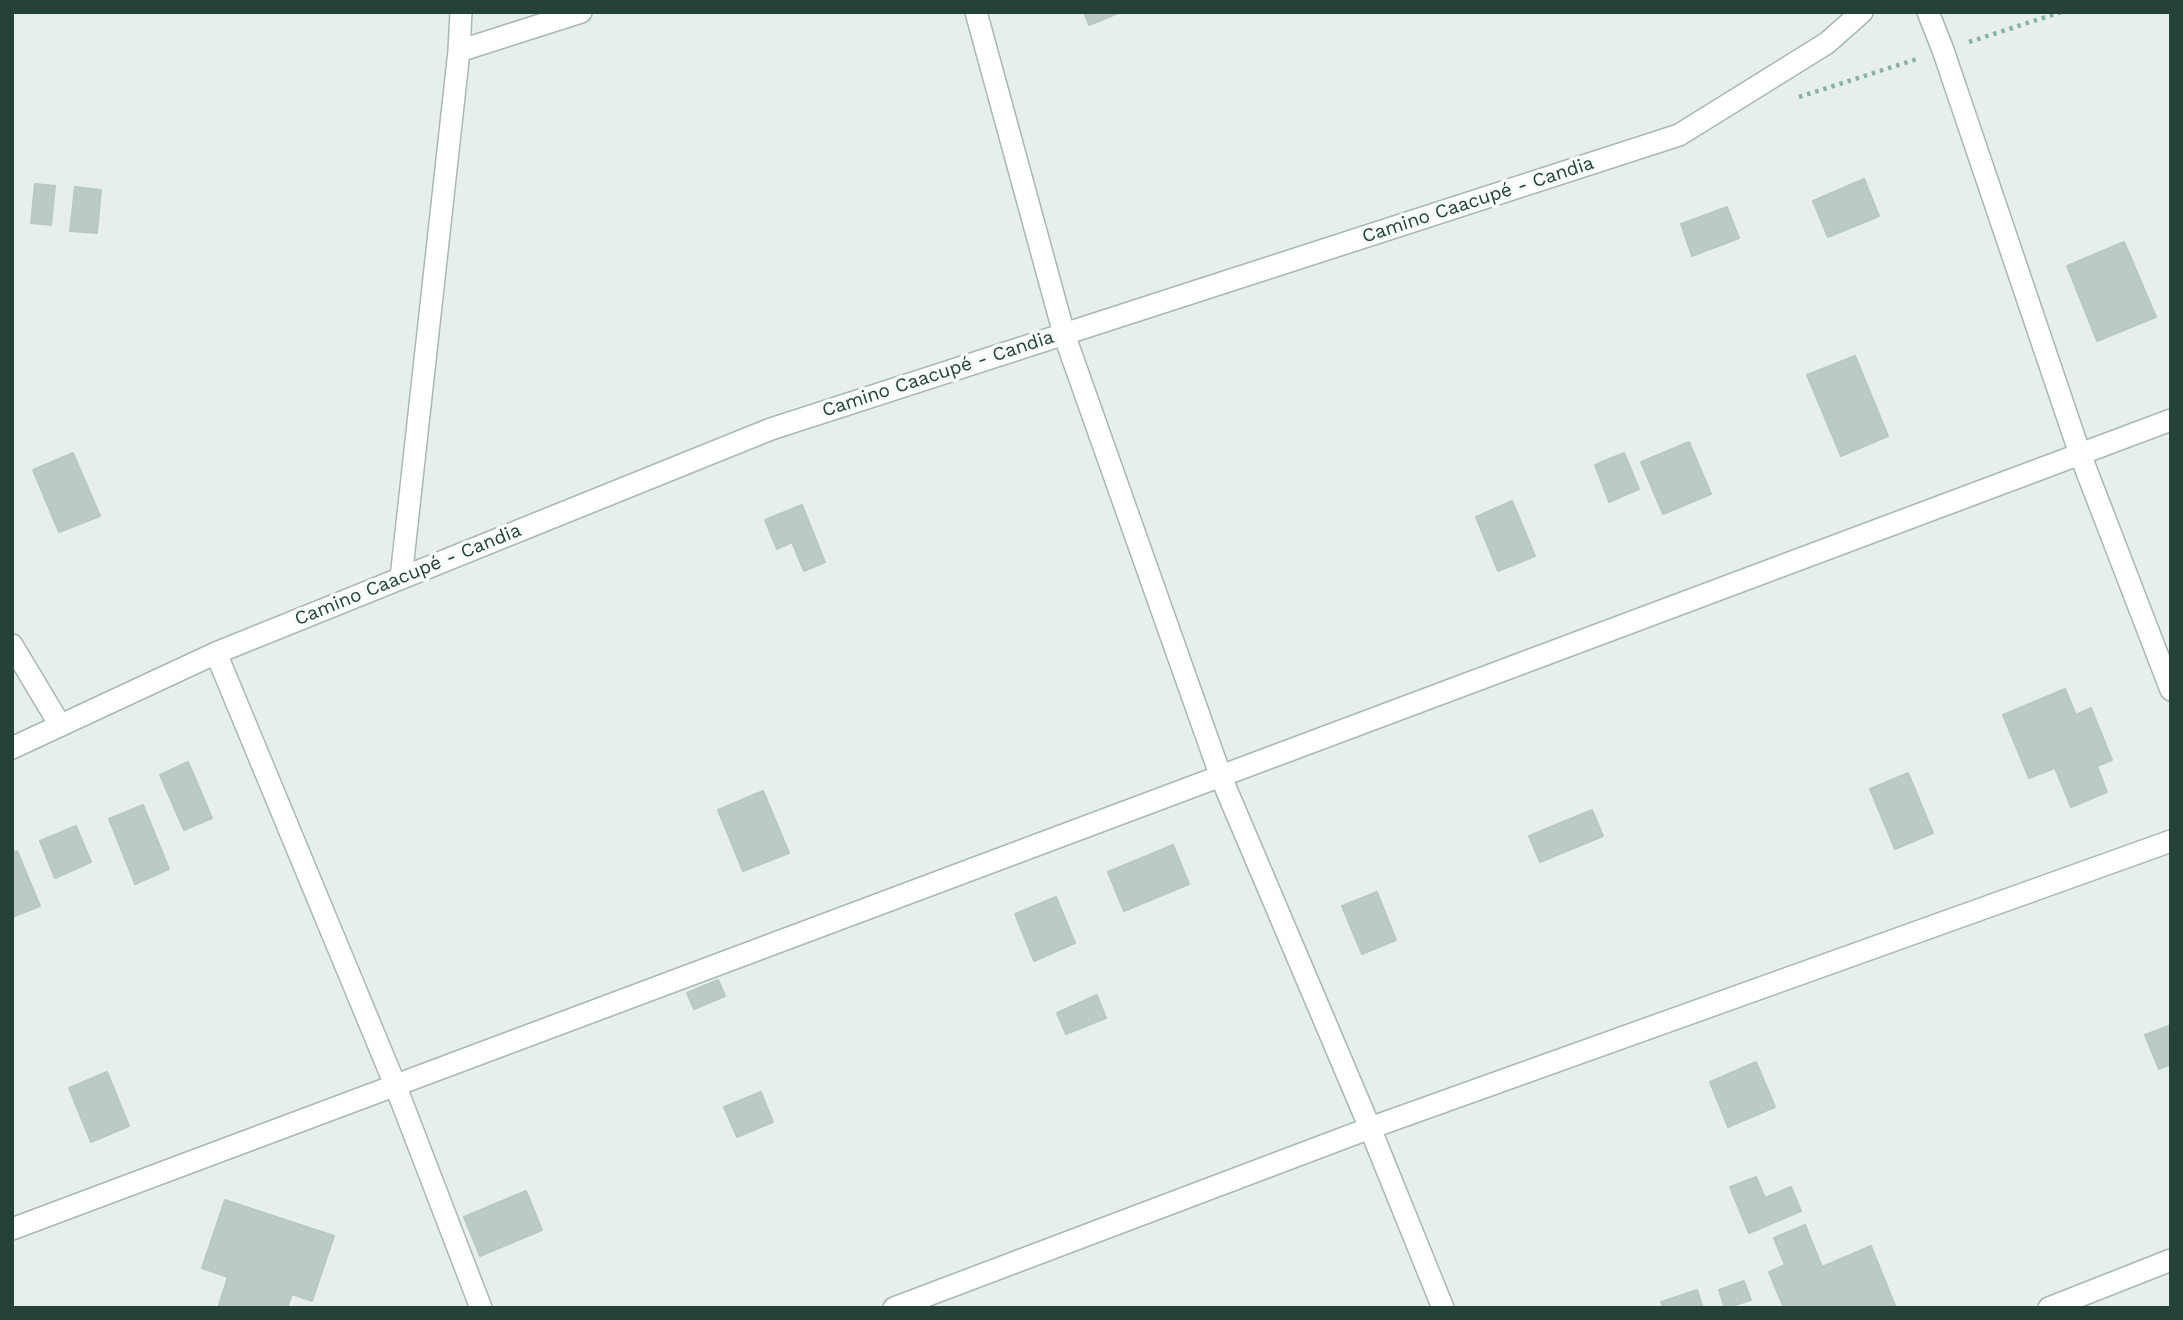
<!DOCTYPE html>
<html>
<head>
<meta charset="utf-8">
<style>
	body { margin:0 }
	#map { position:relative; width:2183px; height:1320px; overflow:hidden; background:#e6efeb; font-family:"Work Sans",sans-serif }
	canvas { display:block }
	.frame { position:absolute; inset:0; border:14px solid #24423a; pointer-events:none }
</style>
</head>
<body>
<div id="map">
<canvas width="2183" height="1320"></canvas>
<div class="frame"></div>
</div>
<script>
const c = document.querySelector('canvas').getContext('2d');
c.lineJoin = 'round';
function fillPath(path, color) {
  c.fillStyle = color;
  c.fill(path, 'evenodd');
}
function poly(rows) {
  const path = new Path2D();
  for (const r of rows) {
    path.moveTo(r[0], r[1]);
    for (let i = 2; i < r.length; i += 2) path.lineTo(r[i], r[i + 1]);
  }
  return path;
}
function stroke(path, color, width, dash) {
  c.strokeStyle = color;
  c.lineWidth = width;
  c.lineCap = dash ? 'butt' : 'round';
  c.setLineDash(dash || []);
  c.stroke(path);
}
function label(font, color, halo, rows, align = 'center') {
  c.font = font + ' "Work Sans",sans-serif';
  c.lineWidth = 7;
  c.setLineDash([]);
  c.textBaseline = 'middle';
  c.strokeStyle = halo;
  c.fillStyle = color;
  for (const [text, x, y, turn = 0] of rows) {
    c.save();
    c.translate(x, y);
    c.rotate((+turn || 0) * Math.PI / 180);
    c.textAlign = isNaN(turn) ? turn : align;
    if (halo) c.strokeText(text, 0, 0);
    c.fillText(text, 0, 0);
    c.restore();
  }
}
const building = poly([
	[1084,12,1121,12,1089,25,1084,12],
	[1864,179,1879,216,1828,237,1813,201,1864,179],
	[35,184,55,186,51,225,31,223,35,184],
	[75,187,101,190,97,233,70,231,75,187],
	[1727,207,1739,238,1692,256,1681,224,1727,207],
	[2124,242,2156,317,2097,341,2067,266,2124,242],
	[1855,356,1888,436,1841,456,1807,375,1855,356],
	[1689,442,1711,494,1663,514,1641,462,1689,442],
	[73,453,100,516,59,532,33,470,73,453],
	[1624,453,1639,489,1609,502,1595,465,1624,453],
	[1512,501,1535,556,1498,571,1476,517,1512,501],
	[802,505,825,562,804,571,792,542,777,549,765,520,802,505],
	[2065,689,2076,715,2091,708,2112,760,2097,766,2107,792,2071,807,2055,768,2029,778,2003,715,2065,689],
	[188,762,212,818,184,830,160,775,188,762],
	[1908,773,1933,833,1895,849,1870,789,1908,773],
	[763,791,789,853,743,871,718,810,763,791],
	[143,805,169,869,135,884,109,819,143,805],
	[1592,810,1603,836,1540,862,1529,836,1592,810],
	[76,826,91,862,55,878,40,841,76,826],
	[1173,845,1189,884,1124,911,1108,872,1173,845],
	[17,851,40,906,12,917,12,853,17,851],
	[1377,892,1396,940,1362,954,1342,906,1377,892],
	[1056,897,1075,943,1034,961,1015,914,1056,897],
	[718,980,725,996,694,1009,687,993,718,980],
	[1097,995,1106,1018,1066,1034,1057,1013,1097,995],
	[2171,1025,2171,1064,2159,1069,2145,1035,2171,1025],
	[1756,1062,1775,1107,1728,1127,1710,1082,1756,1062],
	[107,1072,129,1126,91,1142,69,1088,107,1072],
	[761,1092,773,1122,737,1137,724,1107,761,1092],
	[1756,1177,1765,1198,1791,1187,1801,1211,1749,1233,1730,1187,1756,1177],
	[526,1191,542,1230,480,1256,464,1217,526,1191],
	[225,1200,334,1236,312,1301,292,1294,287,1308,218,1308,228,1277,202,1268,225,1200],
	[1805,1225,1822,1267,1871,1246,1896,1308,1784,1308,1769,1272,1785,1265,1774,1238,1805,1225],
	[1744,1281,1751,1300,1725,1308,1719,1290,1744,1281],
	[1697,1290,1703,1308,1663,1308,1661,1302,1697,1290]
]);
const path = poly([
	[1969,42,2061,12],
	[1799,97,1917,59]
]);
const minor = poly([
	[976,12,1064,334,1221,777,1370,1128,1443,1308],
	[1928,12,1943,50,2080,454,2171,690],
	[459,51,581,12],
	[401,578,459,51,461,12],
	[12,645,60,725],
	[216,653,396,1087,481,1308],
	[12,748,216,653,771,429,1679,135,1827,43,1862,12],
	[12,1229,2171,420],
	[894,1308,1370,1128,2171,841],
	[2049,1308,2171,1260]
]);
const streetNames = [
	["Camino Caacupé - Candia",1478,200,-18],
	["Camino Caacupé - Candia",938,374,-18],
	["Camino Caacupé - Candia",408,575,-22]
];
fillPath(building, '#bbcac4');
stroke(building, '#b8c9c2', 2);
stroke(minor, '#a8b8b2', 24);
stroke(path, '#86b3a5', 4.5, [3.5, 5]);
stroke(minor, '#fff', 21);
label('19px', '#24423a', '#f7fbf9', streetNames);
</script>
</body>
</html>
